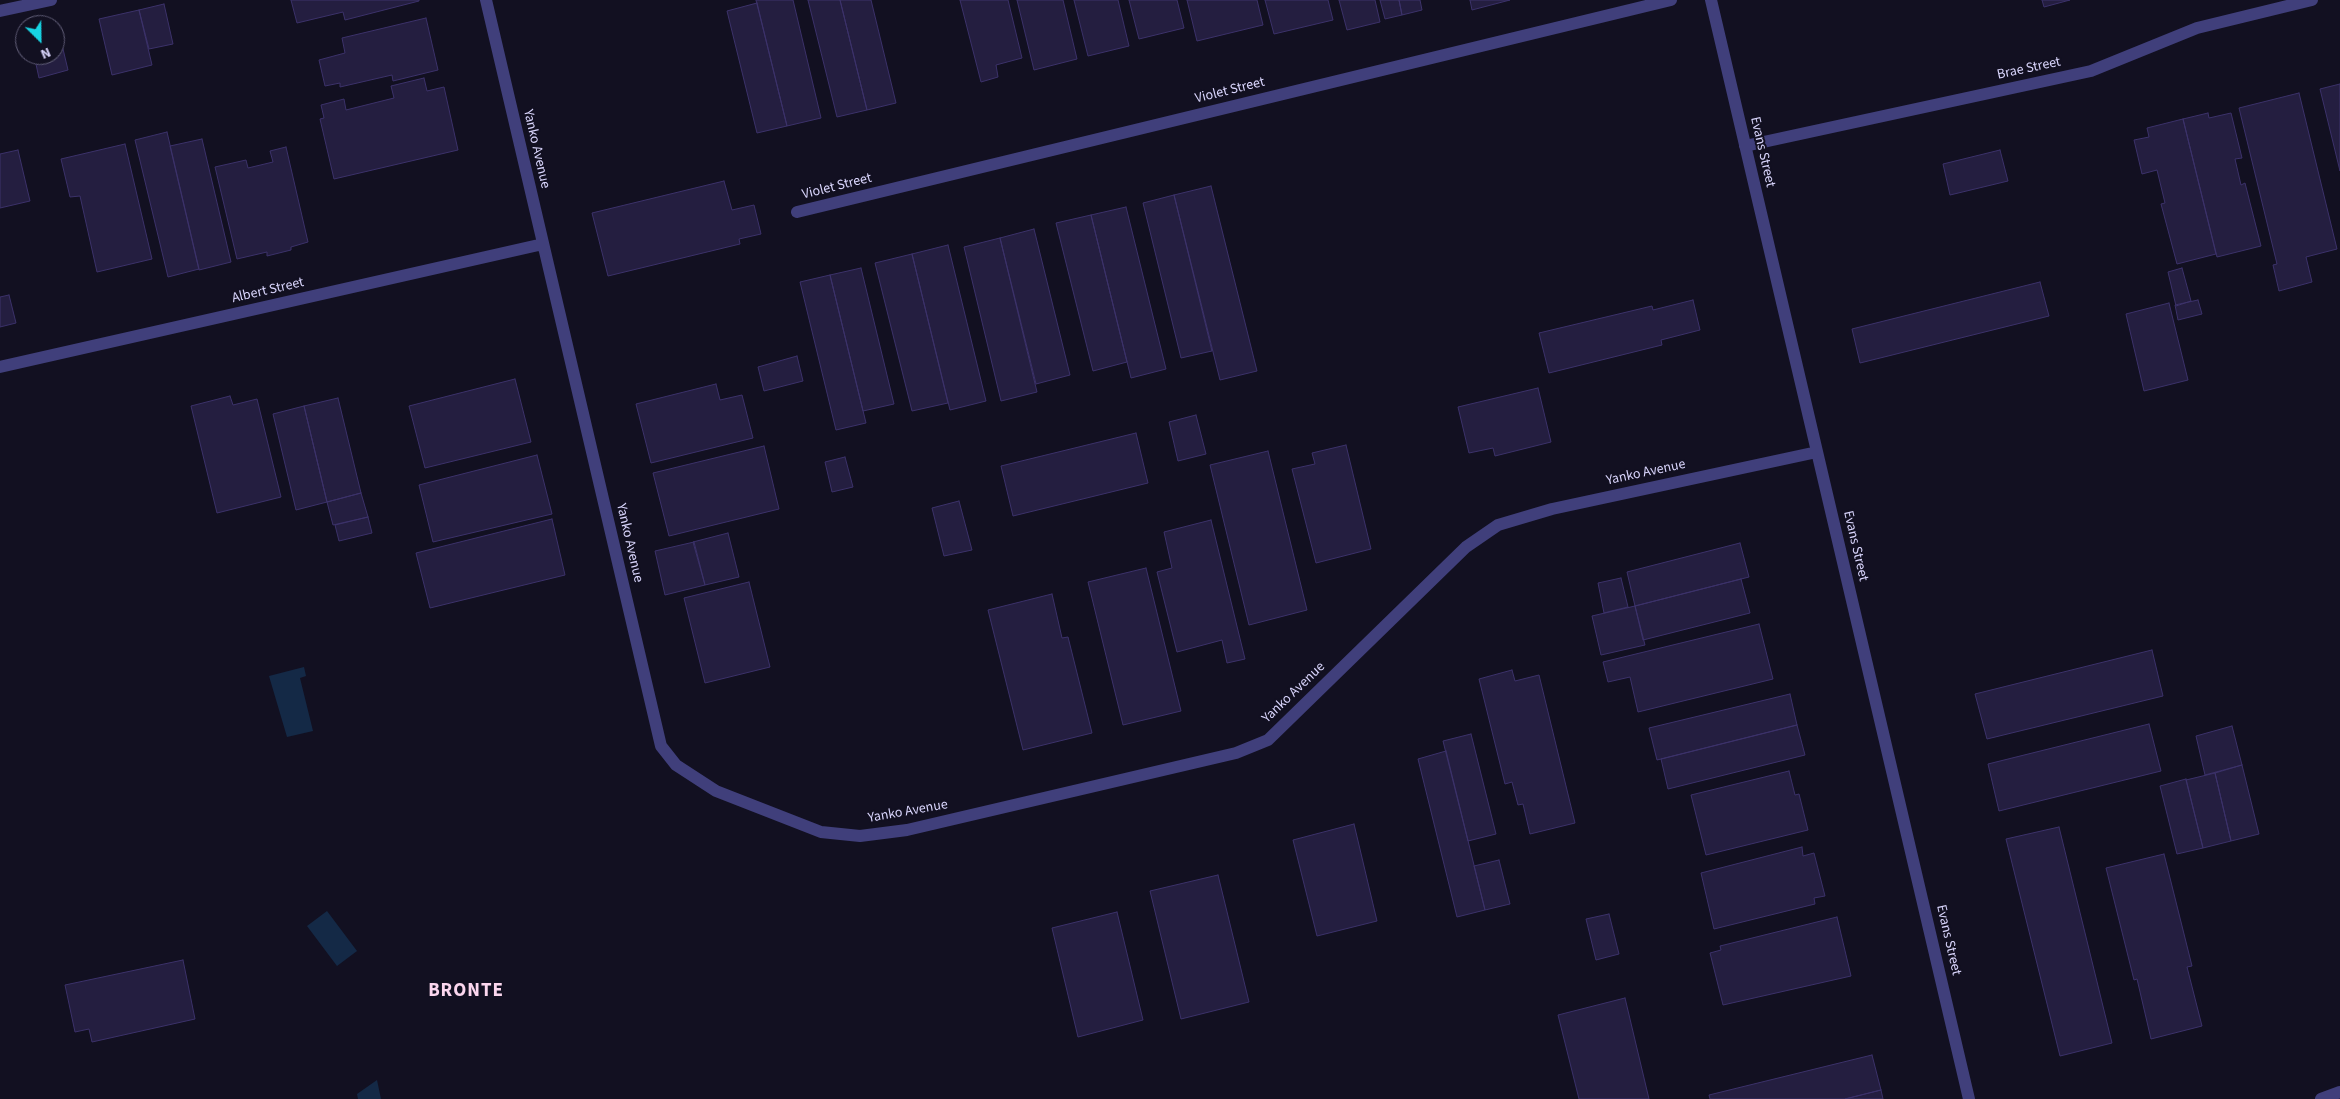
<!DOCTYPE html>
<html>
<head>
<meta charset="utf-8">
<style>
	body { margin:0 }
	#map { position:relative; width:2340px; height:1099px; overflow:hidden; background:#121021; font-family:"Source Sans 3",sans-serif }
	canvas { display:block }
	.north { position:absolute; left:15px; top:15px; width:50px; height:50px; box-sizing:border-box; background:#121021; border:1px solid #615e78; border-radius:50%; rotate:157deg; font-size:14px; font-weight:700; line-height:20px; text-align:center; color:#d8d4fb }
	.north::after { content:''; display:block; margin:auto; width:18px; height:22px; background:#17d5e4; clip-path:polygon(50% 0,100% 100%,50% 72%,0 100%) }
</style>
</head>
<body>
<div id="map">
<canvas width="2340" height="1099"></canvas>
<div class="north">N</div>
</div>
<script>
const c = document.querySelector('canvas').getContext('2d');
c.lineJoin = 'round';
function fillPath(path, color) {
  c.fillStyle = color;
  c.fill(path, 'evenodd');
}
function poly(rows) {
  const path = new Path2D();
  for (const r of rows) {
    path.moveTo(r[0], r[1]);
    for (let i = 2; i < r.length; i += 2) path.lineTo(r[i], r[i + 1]);
  }
  return path;
}
function stroke(path, color, width, dash) {
  c.strokeStyle = color;
  c.lineWidth = width;
  c.lineCap = dash ? 'butt' : 'round';
  c.setLineDash(dash || []);
  c.stroke(path);
}
function label(font, color, halo, rows, align = 'center') {
  c.font = font + ' "Source Sans 3",sans-serif';
  c.lineWidth = 4;
  c.setLineDash([]);
  c.textBaseline = 'middle';
  c.strokeStyle = halo;
  c.fillStyle = color;
  for (const [text, x, y, turn = 0] of rows) {
    c.save();
    c.translate(x, y);
    c.rotate((+turn || 0) * Math.PI / 180);
    c.textAlign = isNaN(turn) ? turn : align;
    if (halo) c.strokeText(text, 0, 0);
    c.fillText(text, 0, 0);
    c.restore();
  }
}
const water = poly([
	[304,667,306,676,300,678,313,731,287,737,269,676],
	[327,911,357,951,337,966,307,926],
	[377,1080,381,1099,358,1099,357,1094]
]);
const building = poly([
	[291,0,419,0,419,1,345,20,343,12,297,23,291,0],
	[756,0,793,0,821,118,787,126,756,0],
	[808,0,840,0,867,110,837,117,808,0],
	[840,0,871,0,896,103,867,110,840,0],
	[960,0,1008,0,1022,58,996,65,998,77,981,82,960,0],
	[1017,0,1063,0,1077,59,1034,70,1017,0],
	[1074,0,1118,0,1129,46,1088,56,1074,0],
	[1129,0,1177,0,1184,28,1139,39,1129,0],
	[1187,0,1257,0,1263,25,1197,41,1187,0],
	[1265,0,1328,0,1333,20,1274,34,1265,0],
	[1339,0,1375,0,1380,22,1347,30,1339,0],
	[1380,0,1399,0,1402,15,1385,19,1380,0],
	[1399,0,1420,0,1422,10,1402,15,1399,0],
	[1470,0,1510,0,1472,10,1470,0],
	[2042,0,2070,0,2044,7,2042,0],
	[757,3,787,126,757,133,727,11,757,3],
	[164,4,173,44,149,49,139,10,164,4],
	[139,10,152,65,112,75,99,19,139,10],
	[426,18,438,70,393,81,392,75,340,87,340,83,325,86,319,60,345,53,342,38,426,18],
	[58,28,68,70,39,78,34,55,55,55,55,29,58,28],
	[424,78,427,91,444,87,458,150,334,179,320,119,324,118,321,105,344,99,346,110,394,98,391,86,424,78],
	[2340,84,2340,171,2320,89,2340,84],
	[2299,93,2337,249,2306,257,2312,282,2279,291,2273,265,2277,264,2239,108,2299,93],
	[2208,113,2209,118,2231,113,2242,158,2235,159,2241,185,2245,183,2261,246,2217,257,2183,119,2208,113],
	[2183,119,2216,254,2177,264,2161,204,2165,203,2157,170,2142,174,2134,140,2149,137,2147,128,2183,119],
	[167,132,199,269,168,277,135,140,167,132],
	[202,139,231,262,199,270,170,146,202,139],
	[125,144,152,259,97,272,80,196,70,197,61,159,125,144],
	[286,147,308,242,291,247,291,250,267,256,267,252,237,259,215,167,246,160,248,168,273,162,270,151,286,147],
	[18,150,30,201,0,208,0,154,18,150],
	[2000,150,2008,181,1950,195,1943,164,2000,150],
	[724,181,732,210,754,205,761,234,739,239,740,244,608,276,592,213,724,181],
	[1211,186,1257,371,1220,380,1174,195,1211,186],
	[1174,195,1212,351,1181,358,1143,203,1174,195],
	[1126,207,1166,369,1131,378,1091,215,1126,207],
	[1091,215,1127,362,1093,371,1056,223,1091,215],
	[1034,229,1070,375,1036,384,1000,238,1034,229],
	[1000,238,1037,392,1001,401,964,247,1000,238],
	[948,245,986,401,950,410,912,254,948,245],
	[912,254,948,403,912,411,875,263,912,254],
	[861,268,894,404,863,411,830,275,861,268],
	[2182,268,2191,301,2176,306,2168,272,2182,268],
	[830,275,866,423,836,430,800,282,830,275],
	[2040,282,2049,316,1860,363,1852,329,2040,282],
	[9,295,16,323,0,327,0,297,9,295],
	[1693,300,1700,330,1661,340,1662,345,1549,373,1539,333,1652,306,1653,310,1693,300],
	[2198,300,2202,314,2178,320,2175,305,2198,300],
	[2169,303,2188,380,2144,391,2126,314,2169,303],
	[797,356,803,381,764,391,758,367,797,356],
	[515,379,531,442,425,468,409,406,515,379],
	[716,384,720,400,742,395,753,438,651,463,636,404,716,384],
	[1538,388,1551,442,1495,456,1493,448,1469,453,1458,407,1538,388],
	[230,396,233,405,257,399,281,497,217,513,191,406,230,396],
	[338,398,361,493,327,502,304,406,338,398],
	[304,406,327,502,296,510,273,414,304,406],
	[1196,415,1206,454,1178,461,1169,422,1196,415],
	[1136,433,1148,483,1013,516,1001,466,1136,433],
	[1346,445,1371,549,1316,563,1292,469,1315,464,1312,453,1346,445],
	[764,446,779,509,669,536,653,473,764,446],
	[1268,451,1307,610,1249,625,1210,465,1268,451],
	[537,455,552,514,433,542,419,485,537,455],
	[845,457,853,487,832,492,825,462,845,457],
	[361,493,368,517,333,525,327,502,361,493],
	[959,501,972,550,944,556,932,508,959,501],
	[368,517,372,533,339,541,335,525,368,517],
	[552,519,565,575,430,608,416,553,552,519],
	[1211,520,1245,659,1227,663,1222,640,1177,652,1157,572,1172,568,1164,532,1211,520],
	[728,533,739,577,705,585,693,542,728,533],
	[694,542,705,585,665,595,655,551,694,542],
	[1740,543,1749,577,1635,606,1627,572,1740,543],
	[1146,568,1181,711,1123,725,1088,582,1146,568],
	[1621,578,1628,607,1604,613,1598,583,1621,578],
	[1741,579,1750,613,1643,640,1635,606,1741,579],
	[749,582,770,667,705,683,684,598,749,582],
	[1052,594,1062,638,1068,637,1092,733,1023,750,988,610,1052,594],
	[1635,606,1645,645,1601,655,1592,616,1635,606],
	[1759,624,1773,679,1638,712,1630,677,1608,682,1603,662,1759,624],
	[2152,650,2163,696,1987,739,1975,694,2152,650],
	[1512,670,1515,681,1539,675,1575,823,1530,834,1523,804,1518,805,1512,782,1505,784,1479,679,1512,670],
	[1790,694,1797,725,1657,760,1649,728,1790,694],
	[2149,724,2161,771,1999,811,1988,764,2149,724],
	[1797,725,1805,755,1668,789,1661,759,1797,725],
	[2232,726,2242,765,2205,775,2196,736,2232,726],
	[1471,734,1496,834,1468,841,1443,741,1471,734],
	[1446,751,1485,910,1457,917,1418,759,1446,751],
	[2242,765,2259,834,2231,841,2215,773,2242,765],
	[1789,771,1795,795,1799,794,1808,830,1706,855,1691,795,1789,771],
	[2215,773,2231,841,2203,848,2186,780,2215,773],
	[2186,779,2203,848,2177,854,2160,786,2186,779],
	[1354,824,1377,921,1317,936,1293,840,1354,824],
	[2059,827,2112,1043,2060,1056,2006,839,2059,827],
	[1802,847,1803,856,1814,853,1825,896,1814,898,1815,904,1714,929,1701,873,1802,847],
	[2164,854,2192,966,2187,967,2202,1026,2151,1039,2137,979,2134,980,2106,868,2164,854],
	[1499,860,1510,904,1485,910,1474,866,1499,860],
	[1218,875,1249,1002,1181,1019,1150,891,1218,875],
	[1117,912,1143,1020,1078,1037,1052,928,1117,912],
	[1609,914,1619,954,1596,960,1586,919,1609,914],
	[1837,917,1851,976,1723,1005,1710,953,1721,950,1720,946,1837,917],
	[183,960,195,1019,92,1042,89,1029,75,1032,65,985,183,960],
	[1625,998,1649,1099,1579,1099,1558,1015,1625,998],
	[1872,1055,1881,1090,1845,1099,1710,1099,1709,1095,1872,1055],
	[1881,1090,1883,1099,1845,1099,1881,1090]
]);
const minor = poly([
	[486,0,661,746,676,765,716,791,821,832,860,836,907,830,1236,753,1268,740,1466,547,1498,525,1552,509,1817,452],
	[1711,0,1969,1099],
	[0,11,51,0],
	[1745,146,2091,71,2197,28,2312,0],
	[797,212,1671,0],
	[0,367,543,244],
	[2321,1099,2340,1092]
]);
const streetNames = [
	["Brae Street",2029,69,-12],
	["Violet Street",1230,91,-14],
	["Yanko Avenue",536,149,77],
	["Evans Street",1762,152,77],
	["Violet Street",837,187,-14],
	["Albert Street",268,291,-13],
	["Yanko Avenue",1646,473,-12],
	["Yanko Avenue",629,543,77],
	["Evans Street",1855,546,77],
	["Yanko Avenue",1294,693,-44],
	["Yanko Avenue",908,812,-10],
	["Evans Street",1948,940,77]
];
const districtNames = [
	["BRONTE",466,992]
];
fillPath(water, '#142946');
fillPath(building, '#241e40');
stroke(building, '#3c326a', 1);
stroke(minor, '#403f7b', 12);
label('14px', '#d8d4fb', '#121021', streetNames);
c.letterSpacing = '1px';
label('bold 19px', '#fbd6ee', '#121021', districtNames);
c.letterSpacing = '0px';
</script>
</body>
</html>
